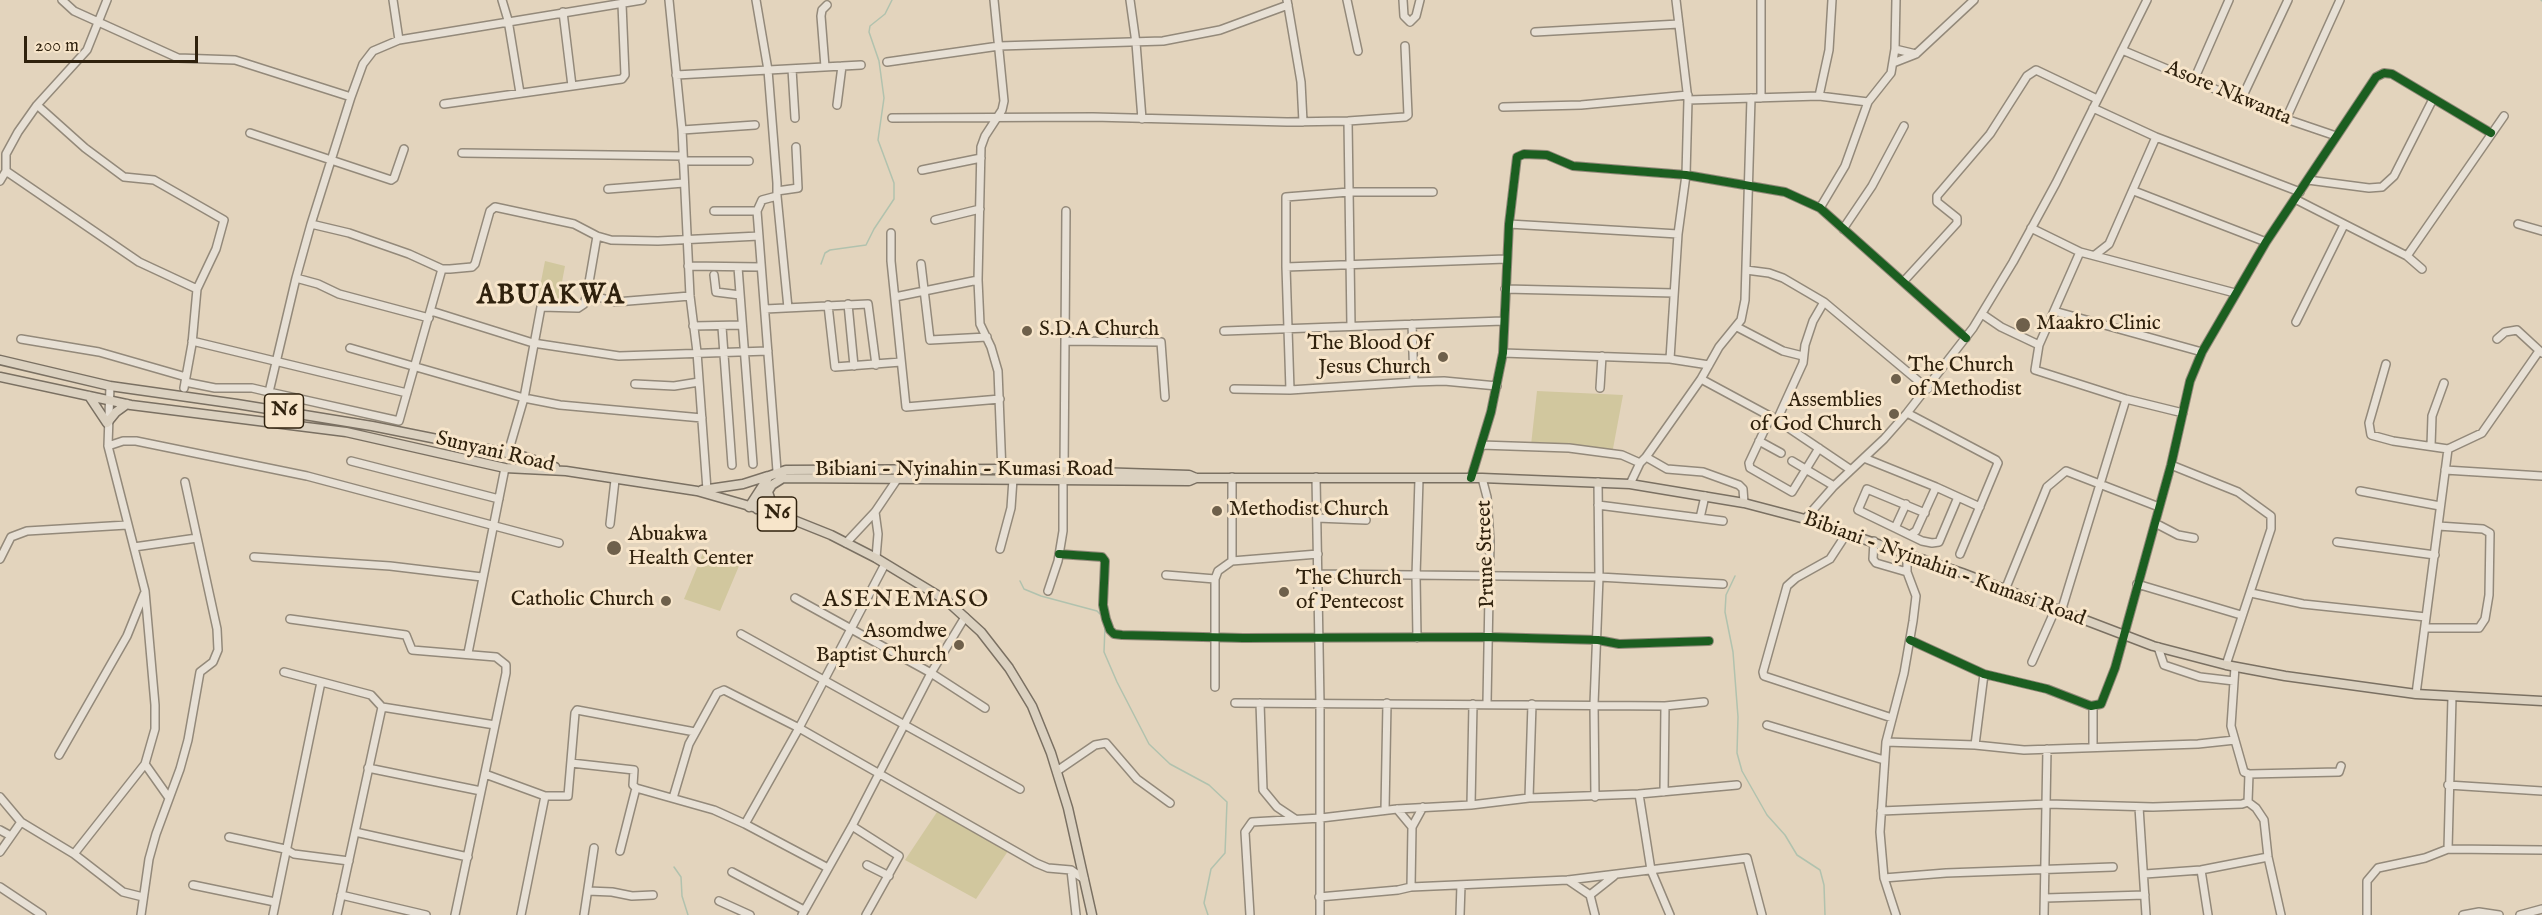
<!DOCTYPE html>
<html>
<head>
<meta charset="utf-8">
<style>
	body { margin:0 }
	#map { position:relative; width:2542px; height:915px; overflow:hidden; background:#e3d4bd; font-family:"IM FELL English",serif }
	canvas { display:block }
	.scale { position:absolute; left:24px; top:36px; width:174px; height:27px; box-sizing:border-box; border:3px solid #2f210d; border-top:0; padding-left:8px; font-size:18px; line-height:21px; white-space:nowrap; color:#2f210d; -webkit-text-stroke:4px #f7e5ca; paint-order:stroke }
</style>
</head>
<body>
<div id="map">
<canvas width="2542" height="915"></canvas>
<div class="scale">200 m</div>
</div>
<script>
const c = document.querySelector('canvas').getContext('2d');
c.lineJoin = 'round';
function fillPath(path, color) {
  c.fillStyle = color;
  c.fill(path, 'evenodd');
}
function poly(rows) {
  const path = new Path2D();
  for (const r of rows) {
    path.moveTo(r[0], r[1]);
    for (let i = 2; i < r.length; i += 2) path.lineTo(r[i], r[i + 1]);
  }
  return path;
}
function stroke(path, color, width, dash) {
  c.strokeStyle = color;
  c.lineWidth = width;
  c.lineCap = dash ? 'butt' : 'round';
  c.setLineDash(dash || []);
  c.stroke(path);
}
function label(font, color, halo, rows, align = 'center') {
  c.font = font + ' "IM FELL English",serif';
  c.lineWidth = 6;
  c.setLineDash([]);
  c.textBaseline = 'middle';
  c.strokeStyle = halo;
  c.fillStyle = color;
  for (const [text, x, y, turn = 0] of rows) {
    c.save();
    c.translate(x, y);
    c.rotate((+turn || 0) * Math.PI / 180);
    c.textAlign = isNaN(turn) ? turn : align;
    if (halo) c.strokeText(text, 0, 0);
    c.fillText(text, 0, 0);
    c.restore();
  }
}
const green = poly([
	[545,261,565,266,558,303,538,297],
	[1537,391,1623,395,1612,454,1531,445],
	[703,553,739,566,720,611,684,599],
	[937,812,1008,851,976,899,905,860]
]);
const stream = poly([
	[2541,0,2542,1],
	[821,264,825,253,830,250,866,245,874,229,894,199,894,183,878,140,884,98,879,61,869,32,870,26,885,14,892,0],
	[1735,576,1726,595,1725,612,1733,652,1738,717,1737,753,1742,771,1767,815,1785,835,1797,855,1820,870,1824,885,1825,915],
	[1020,581,1024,589,1041,596,1097,611,1102,616],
	[1105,626,1104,652,1117,682,1149,744,1170,764,1209,785,1227,802,1225,853,1211,869,1204,903,1208,915],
	[674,867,681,877,682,896,688,915]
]);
const minor = poly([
	[62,0,74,11,178,58,235,60,351,97],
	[393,0,399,40],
	[502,0,508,20,520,93],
	[669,0,682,130,690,296,697,352,707,490],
	[756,0,768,70,777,183,777,196,762,200,757,211,777,471],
	[994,0,1004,101,1002,110,985,136,981,147,978,280,980,324,991,347,998,371,1002,473],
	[1130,0,1136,43,1142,119],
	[1287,0,1301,82,1303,122],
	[1347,0,1358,51],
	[1403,0,1404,16,1410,22,1416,16,1420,0],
	[1761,0,1761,98],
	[563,12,572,86],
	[1535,32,1679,24],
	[1895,49,1916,54],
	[2122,50,2286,119,2336,136],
	[887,62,999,46,1163,41,1220,30,1288,5],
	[1893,63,1916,54,1974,0],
	[825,67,821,16,822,10,827,5],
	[792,69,795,118],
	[676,75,861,65],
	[2194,80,2229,0],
	[1819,96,1829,50,1832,0],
	[1688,100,1819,96,1868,102],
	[2241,100,2288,0],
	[444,104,622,79,625,75,622,4],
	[37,105,85,148,124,177,154,180,224,220,216,249,197,289],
	[837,105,842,66],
	[1503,107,1581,105,1688,95],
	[2093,108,2156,137,2300,192],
	[892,118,1093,117,1287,122,1348,121,1405,117,1408,115,1405,46],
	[2286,119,2340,0],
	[1348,121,1351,326],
	[682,130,755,125],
	[250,133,391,180,394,178,404,149],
	[462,153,683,156],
	[683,161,749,161],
	[922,170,981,158],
	[6,171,139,262,197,289,192,344,184,388],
	[2308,180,2369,188,2382,187,2394,176,2433,99],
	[0,181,6,171,6,154,18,132,37,105,87,50,107,0],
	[608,189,684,183],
	[777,191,798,188,796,147],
	[2134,191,2266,242],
	[777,196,788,308],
	[2295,199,2407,256,2422,269],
	[1820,208,1845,166,1868,102,1891,73,1895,49,1896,0],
	[714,211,757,211],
	[935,220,980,209],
	[311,224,349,233,409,254,442,269,450,269,472,267,475,264,490,211,495,207,574,224,597,236,611,240,658,241,759,236],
	[1509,224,1678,234],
	[2518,224,2542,231],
	[2031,228,2080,252,2235,293],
	[1843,229,1872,186,1904,126],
	[891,233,891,261,906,407,1000,399],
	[2080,252,2039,345,2035,370,2126,399,2183,413],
	[2095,255,2109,244,2156,137],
	[2407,256,2504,116],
	[921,264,930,340,987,337],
	[688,266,761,267],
	[738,267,753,464],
	[1286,267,1506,259],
	[1746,270,1769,273,1783,278,1824,302,1928,389],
	[714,275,716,292,740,295],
	[296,278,318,284,339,294,429,318],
	[1904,281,1957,223,1957,218,1937,202,1937,196,1990,134,2027,76,2036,70,2097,99],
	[1505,289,1674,293],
	[587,294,597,236],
	[895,297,978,280],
	[848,304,854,366],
	[828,305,835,367,901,362],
	[765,309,868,304,876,365],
	[431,311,533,343,619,356,768,351],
	[2054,311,2202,352],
	[1982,314,2001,327,2039,345],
	[2296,322,2344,225],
	[1412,324,1414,382],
	[693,326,742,325],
	[722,327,732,465],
	[1737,327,1783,351,1803,356],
	[1224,331,1503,321],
	[21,339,99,352,186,377],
	[2497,339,2505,332,2517,330,2542,353],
	[192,341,407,393],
	[1066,341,1161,342,1165,397],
	[350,348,524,398,560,405,702,418],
	[1503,353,1670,359,1709,365],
	[1670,359,1678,234,1686,175,1688,100,1676,0],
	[2386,364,2369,423,2371,435,2393,441,2448,449,2482,433,2539,351],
	[1701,379,1777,420,1851,470],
	[185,382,215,388,252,388,269,392,399,421,442,269],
	[635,384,674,386,699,382],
	[1600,388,1602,356],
	[1234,389,1290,390,1414,382,1444,381,1497,386],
	[1290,390,1286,267,1286,197,1349,192,1433,192],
	[269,392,296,278,311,224,351,97,363,64,373,51,399,40,642,0],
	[1907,413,1996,460,1998,463,1960,554],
	[1771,416,1749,463,1750,468,1792,492,1819,448],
	[1777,420,1803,363,1805,345,1813,321,1824,302],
	[1759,441,1781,453],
	[1481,445,1569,448,1622,455,1640,463],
	[108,446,123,441,136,441,307,476,559,543],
	[2431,446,2432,416,2444,383],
	[508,453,524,398,541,307,578,308,584,304,587,294,616,302,690,296],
	[1646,457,1667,469,1703,472,1739,485,1743,489,1744,503],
	[1864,458,1936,487,1980,507],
	[351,461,499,499],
	[1792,461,1834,486],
	[2171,465,2238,492,2271,516,2271,529,2226,665],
	[2445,470,2542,476],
	[1064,471,1066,211],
	[1316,477,1320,703,1320,915],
	[1471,478,1491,412,1503,353,1509,224,1517,157,1524,154,1547,155,1573,166,1686,175,1785,192,1820,208,1966,338],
	[1482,478,1487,497,1490,541,1487,703],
	[1630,484,1640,463,1646,457,1701,379,1719,347,1741,320,1745,300,1751,98],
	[2360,491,2440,506],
	[1598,505,1723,521],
	[875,512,878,534,876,558],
	[1925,513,1867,489,1858,510,1922,541,1932,543,1939,542,1958,497],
	[1317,518,1366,520],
	[1700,518,1705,496],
	[1805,519,1834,486,1884,439,1907,413,1973,328,2013,262,2056,183,2147,0],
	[2155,523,2178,535,2194,538],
	[610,524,615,480],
	[1895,528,1906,504],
	[1847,533,1830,559,1796,578,1787,586,1763,672,1764,676,1892,718],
	[1910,535,1916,531,1936,487],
	[1874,541,1873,559,1876,563,1907,572],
	[2337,542,2435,555],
	[846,543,875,512,898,478],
	[134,547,197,538],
	[1000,549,1011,508,1013,479],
	[1059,554,1102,557,1105,561,1103,605,1106,619,1110,630,1114,634,1122,635,1243,638,1490,637,1598,640,1619,644,1709,641],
	[254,557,390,566,482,577],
	[0,559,11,537,27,531,127,525],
	[1232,561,1232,477],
	[1319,574,1599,577,1723,584],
	[1166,575,1215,579],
	[2137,584,2241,615],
	[2005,590,2047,487,2066,471,2159,507],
	[1048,591,1058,561,1063,531,1063,480],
	[2251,593,2303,604,2426,617],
	[795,598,931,673,985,708],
	[2061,612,2126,399],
	[290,619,406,635,412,650,496,657,506,665,506,673,455,915],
	[2425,628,2479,628,2485,619,2489,595,2490,533,2483,529,2438,526],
	[741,634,1020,789],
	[1417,638,1416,576,1419,479],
	[1910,640,1984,674,2047,689,2091,706,2101,704,2115,668,2171,465,2190,381,2202,352,2266,242,2376,77,2384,73,2392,74,2491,133],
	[2158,647,2164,665,2200,677,2234,681],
	[468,653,505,468],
	[2032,662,2055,610],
	[2235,667,2231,726,2244,772,2249,774,2339,772,2341,766],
	[284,672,371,695,382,707,337,915],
	[1215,687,1215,579,1218,571,1232,561,1318,554],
	[2416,694,2448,449],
	[1235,703,1665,706,1704,702],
	[1260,703,1263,790,1277,807,1295,819],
	[382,707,495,725],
	[1767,725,1884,760],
	[1886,742,1975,745,2024,750,2198,744,2235,740],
	[1975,745,1984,674],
	[2093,747,2093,707],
	[59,755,127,636,144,594],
	[571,763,634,770,633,785,636,788,714,810,745,824,828,868],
	[145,764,169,798],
	[368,768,481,791],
	[1057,771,1095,745,1106,743,1137,779,1170,803],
	[485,774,545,796,568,796,575,713,577,710,695,732],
	[2448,785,2542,791],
	[1664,792,1665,706],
	[1639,794,1651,870,1670,915],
	[0,797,21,822],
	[1595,797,1594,704,1599,577,1598,482],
	[673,798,689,744,717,693,724,690,799,728,1036,863,1048,868,1071,870,1084,879],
	[1529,798,1532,704],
	[2248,802,2256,808,2264,820,2268,857,2281,915],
	[2248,802,2249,774],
	[1471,805,1473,704],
	[2139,807,2146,915],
	[1397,809,1412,827],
	[1385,810,1387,703],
	[1881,811,2048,804,2153,807,2242,804,2248,802],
	[745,824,799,728,885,564],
	[852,826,899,856,866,915],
	[0,830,11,836],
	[355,832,468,857],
	[229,837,285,849,294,854,349,861],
	[2448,849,2452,697],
	[620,851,636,788],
	[0,852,21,822,74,854,123,892,143,897],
	[74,854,145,764,155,729,155,705,145,591,108,446,110,386],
	[867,865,889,876],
	[1071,870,1076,915],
	[2201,870,2208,915],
	[732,872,804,910],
	[2145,874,2201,870,2268,857],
	[1884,878,1946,873,2113,867],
	[1568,880,1590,895,1595,915],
	[193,885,275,902],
	[0,887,42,915],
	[1411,887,1412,827,1423,807],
	[588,891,612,892,632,896,653,895],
	[341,895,426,915],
	[1590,895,1614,876],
	[1319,897,1398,890,1411,887,1568,880,1747,858,1762,915],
	[2045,898,2145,895],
	[719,901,750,915],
	[141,915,149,859,156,834,180,769,188,740,200,672,213,662,218,650,217,629,185,482],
	[273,915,321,682],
	[521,915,545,796],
	[584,915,594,848],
	[802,915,852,826,931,673,965,617],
	[1250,915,1245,832,1252,822,1321,818,1397,809,1471,805,1529,798,1639,794,1737,785],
	[1460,915,1461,885],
	[1896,915,1884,878,1880,832,1886,742,1904,673,1913,621,1916,596,1907,572,1907,553],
	[2044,915,2047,749],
	[2367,915,2367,881,2378,868,2425,858,2448,849,2542,850],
	[2463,915,2479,912,2499,915],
	[2520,915,2542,909]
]);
const major = poly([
	[0,360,110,386,237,404,372,426,522,456,555,467],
	[0,377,131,405,346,432,505,468,566,471,697,491,781,515,831,535,876,558,947,601,981,632,1009,668,1032,706,1051,753,1068,808,1092,915],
	[89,396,107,423,116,412,127,404],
	[702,490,743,484,768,476],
	[768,492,775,514],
	[749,507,769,476,786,470,1002,469,1189,475,1196,478,1482,478,1630,484,1744,503,1805,519,1962,573,2153,646,2226,665,2285,676,2416,694,2542,701],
	[757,509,772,485,783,478,1189,481,1196,478]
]);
const cycleway = poly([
	[1471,478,1491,412,1503,353,1509,224,1517,157,1524,154,1547,155,1573,166,1686,175,1785,192,1820,208,1966,338],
	[1059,554,1102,557,1105,561,1103,605,1106,619,1110,630,1114,634,1122,635,1243,638,1490,637,1598,640,1619,644,1709,641],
	[1910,640,1984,674,2047,689,2091,706,2101,704,2115,668,2171,465,2190,381,2202,352,2266,242,2376,77,2384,73,2392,74,2491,133]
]);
const markers = [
	[2023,325,8,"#6e604b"],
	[1027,331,6,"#6e604b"],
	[1443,357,6,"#6e604b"],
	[1896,379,6,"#6e604b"],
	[1894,414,6,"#6e604b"],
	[1217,511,6,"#6e604b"],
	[614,548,8,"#6e604b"],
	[1284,592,6,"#6e604b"],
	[666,601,6,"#6e604b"],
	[959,645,6,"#6e604b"]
];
const shields = [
	[284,411,39],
	[777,514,39]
];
const shieldNames = [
	["N6",284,411],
	["N6",777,514]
];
const streetNames = [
	["Asore Nkwanta",2228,94,23],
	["Sunyani Road",495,453,13],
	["Bibiani - Nyinahin - Kumasi Road",964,471],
	["Prune Street",1487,554,-92],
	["Bibiani - Nyinahin - Kumasi Road",1944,570,20]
];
const poiNames = [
	["Maakro Clinic",2036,325],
	["S.D.A Church",1039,331],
	["The Blood Of",1431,345,"right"],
	["Jesus Church",1431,369,"right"],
	["The Church",1908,367],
	["of Methodist",1908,391],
	["Assemblies",1882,402,"right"],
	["of God Church",1882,426,"right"],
	["Methodist Church",1229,511],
	["Abuakwa",628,536],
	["Health Center",628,560],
	["The Church",1296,580],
	["of Pentecost",1296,604],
	["Catholic Church",654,601,"right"],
	["Asomdwe",947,633,"right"],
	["Baptist Church",947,657,"right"]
];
const quarterNames = [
	["ASENEMASO",906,601]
];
const districtNames = [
	["ABUAKWA",551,297]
];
fillPath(green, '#d1c79e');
stroke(stream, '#b1c2ae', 1.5);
stroke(minor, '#93897a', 10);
stroke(major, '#7a7062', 11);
stroke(minor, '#e7e0d5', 7);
stroke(major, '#dbd1c0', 8);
stroke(cycleway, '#1b5e20', 8);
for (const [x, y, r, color] of markers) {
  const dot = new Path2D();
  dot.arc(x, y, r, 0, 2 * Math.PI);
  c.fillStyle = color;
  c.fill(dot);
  stroke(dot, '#f7e5ca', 2);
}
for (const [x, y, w] of shields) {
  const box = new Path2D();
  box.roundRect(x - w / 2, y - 17, w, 34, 4.5);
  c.fillStyle = '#f7e5ca';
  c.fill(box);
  stroke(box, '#2f210d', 1.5);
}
label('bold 20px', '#2f210d', null, shieldNames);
label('21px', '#2f210d', '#f7e5ca', streetNames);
label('21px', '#2f210d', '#f7e5ca', poiNames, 'left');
c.letterSpacing = '1.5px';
label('24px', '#2f210d', '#f7e5ca', quarterNames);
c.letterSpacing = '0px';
c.letterSpacing = '1.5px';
label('bold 27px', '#2f210d', '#f7e5ca', districtNames);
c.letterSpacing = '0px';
</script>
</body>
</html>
